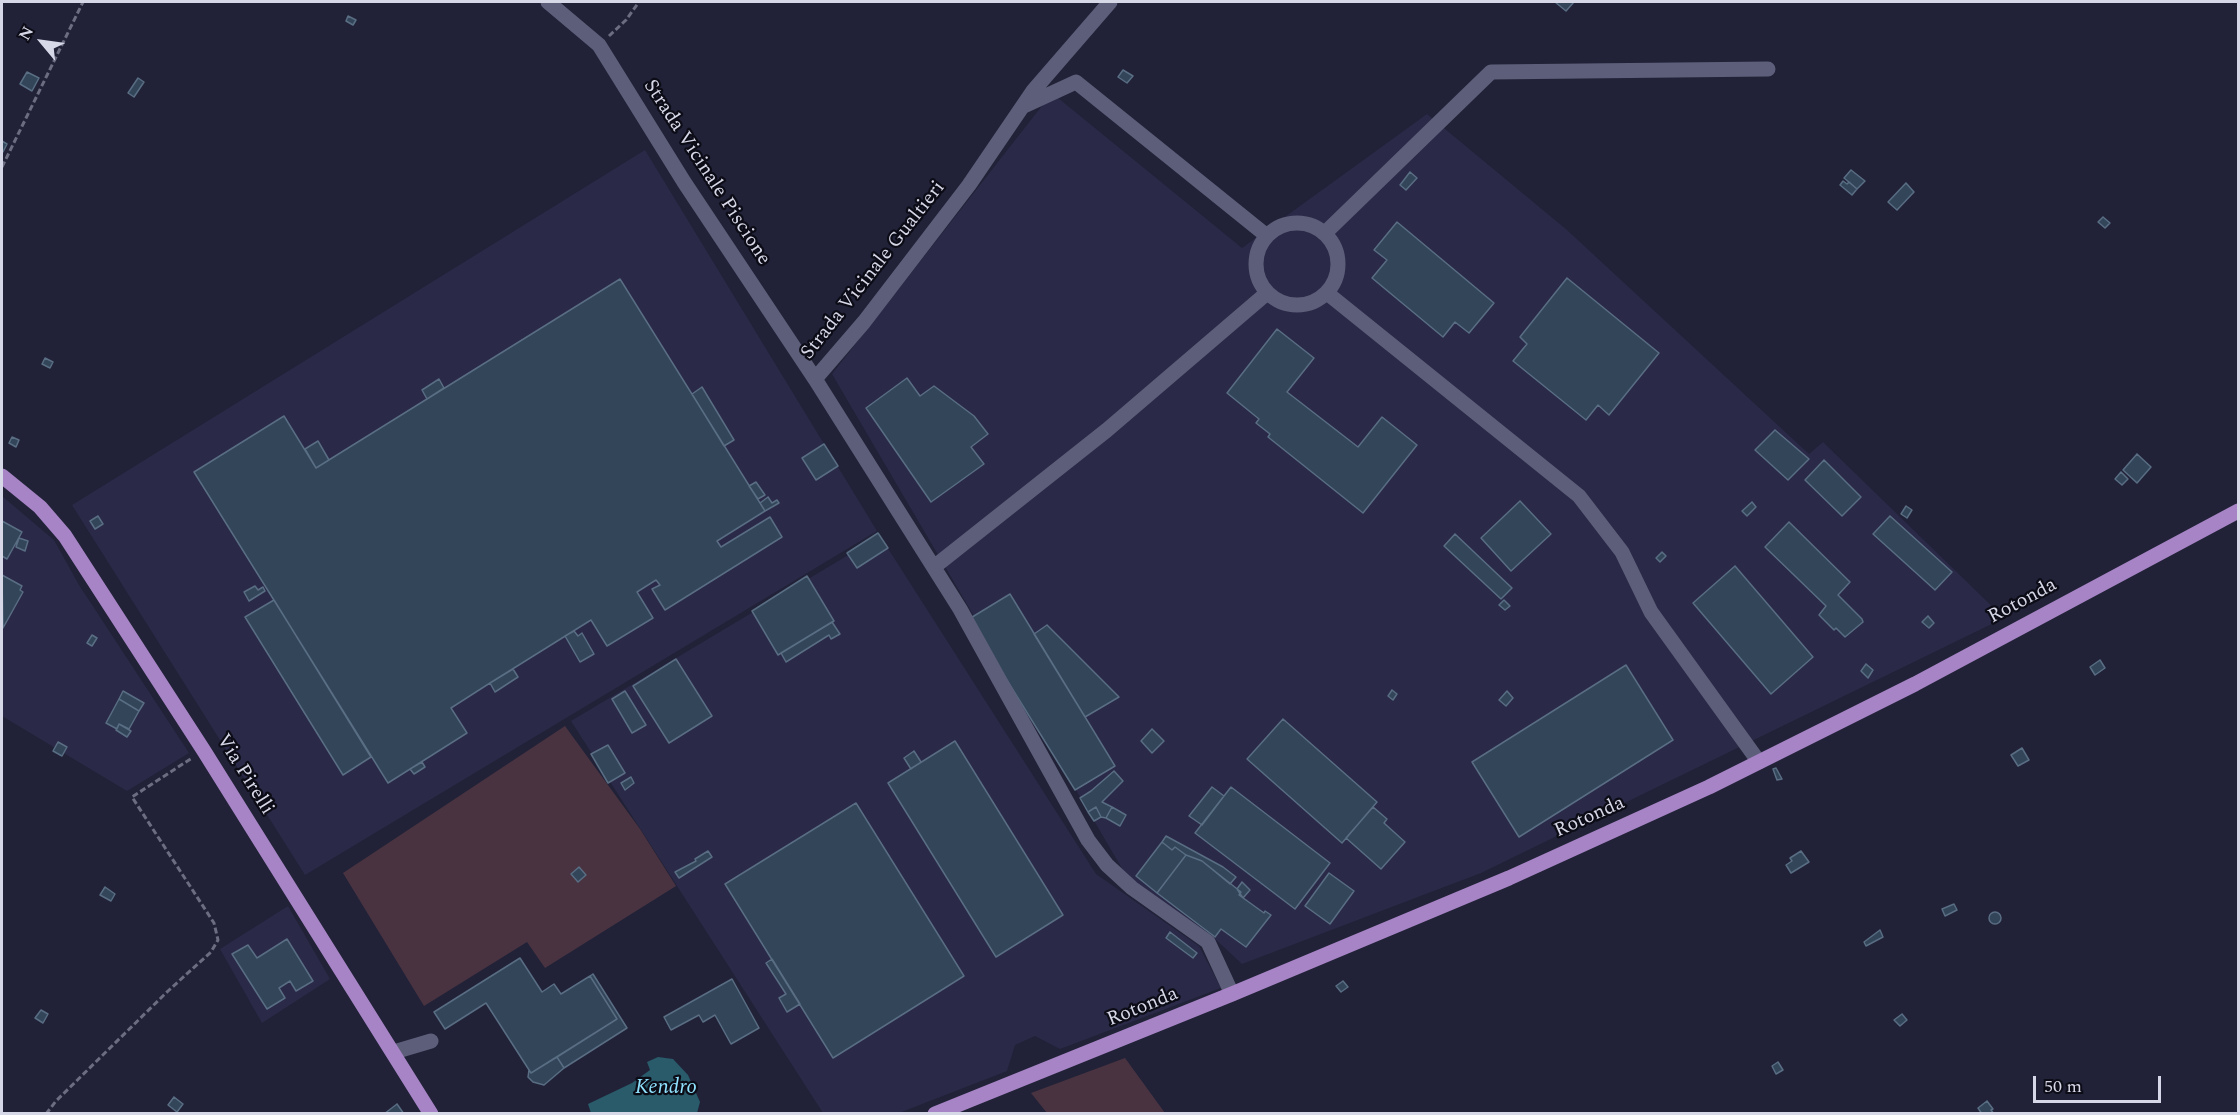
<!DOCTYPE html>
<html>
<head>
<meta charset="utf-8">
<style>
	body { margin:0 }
	#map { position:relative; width:2240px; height:1115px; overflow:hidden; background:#212238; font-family:Spectral,serif }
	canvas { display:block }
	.frame { position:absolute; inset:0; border:3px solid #d6d7e7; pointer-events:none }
	.north { position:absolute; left:12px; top:12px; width:60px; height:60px; -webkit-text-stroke:4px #0c0c17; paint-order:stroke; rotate:299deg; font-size:16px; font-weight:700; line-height:24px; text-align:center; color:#d6d7e7 }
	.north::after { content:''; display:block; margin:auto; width:21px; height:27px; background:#d6d7e7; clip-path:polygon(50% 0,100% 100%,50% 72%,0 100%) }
	.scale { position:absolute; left:2033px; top:1076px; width:128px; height:27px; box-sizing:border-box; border:3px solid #d6d7e7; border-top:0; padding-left:8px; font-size:18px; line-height:21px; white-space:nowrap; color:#d6d7e7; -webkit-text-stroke:4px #0c0c17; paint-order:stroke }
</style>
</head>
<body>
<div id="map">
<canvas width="2240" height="1115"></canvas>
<div class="frame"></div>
<div class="north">N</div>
<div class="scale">50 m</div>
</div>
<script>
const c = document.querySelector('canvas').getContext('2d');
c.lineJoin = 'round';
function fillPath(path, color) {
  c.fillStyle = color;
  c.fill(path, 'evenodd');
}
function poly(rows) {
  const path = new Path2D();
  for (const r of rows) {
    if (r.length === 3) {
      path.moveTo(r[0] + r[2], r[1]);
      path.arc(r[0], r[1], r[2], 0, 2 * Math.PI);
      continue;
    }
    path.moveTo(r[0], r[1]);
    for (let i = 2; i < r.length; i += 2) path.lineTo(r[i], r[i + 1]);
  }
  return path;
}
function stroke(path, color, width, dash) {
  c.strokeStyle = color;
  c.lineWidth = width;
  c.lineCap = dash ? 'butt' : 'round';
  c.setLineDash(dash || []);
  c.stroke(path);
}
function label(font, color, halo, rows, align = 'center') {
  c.font = font + ' Spectral,serif';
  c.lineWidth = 4.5;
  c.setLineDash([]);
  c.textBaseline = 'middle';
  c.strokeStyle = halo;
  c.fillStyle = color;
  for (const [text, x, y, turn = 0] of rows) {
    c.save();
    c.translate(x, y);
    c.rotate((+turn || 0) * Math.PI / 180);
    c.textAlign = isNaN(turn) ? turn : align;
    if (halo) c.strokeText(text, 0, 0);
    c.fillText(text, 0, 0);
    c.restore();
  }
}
const built = poly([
	[1052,93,1242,248,1427,114,1567,230,1809,454,1823,442,2004,618,1481,873,1242,964,1213,937,1127,877,832,374],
	[645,150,877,531,305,875,72,505],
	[2,496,54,540,79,585,189,753,127,791,2,716],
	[880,536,1096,874,1199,946,1221,988,1060,1049,1035,1036,1015,1045,1007,1071,899,1113,823,1113,571,721],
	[288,906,330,979,262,1023,220,949]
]);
const green = poly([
	[565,726,640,829,676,886,545,968,527,942,424,1006,343,873],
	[1125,1058,1165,1113,1047,1113,1031,1093]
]);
const water = poly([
	[658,1057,673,1059,688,1075,700,1102,697,1113,591,1113,588,1104,632,1083,650,1070,647,1062]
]);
const building = poly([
	[1555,2,1574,2,1566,11,1555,2],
	[348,16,356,20,353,25,346,21,348,16],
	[1123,70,1133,76,1127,83,1118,77,1123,70],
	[27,72,39,78,32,91,20,84,27,72],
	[138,78,144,82,134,97,128,93,138,78],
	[2,141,7,144,3,152,2,151,2,141],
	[1851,170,1865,181,1857,189,1844,178,1851,170],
	[1410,172,1417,178,1406,190,1400,185,1410,172],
	[1843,181,1847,184,1849,182,1857,189,1852,195,1840,185,1843,181],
	[1906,183,1914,192,1897,210,1888,202,1906,183],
	[2103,217,2110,223,2105,228,2098,222,2103,217],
	[1397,222,1494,303,1469,333,1455,322,1443,337,1372,278,1387,260,1374,250,1397,222],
	[1567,278,1659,353,1609,415,1598,405,1586,420,1513,361,1527,344,1520,337,1567,278],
	[620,279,765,511,717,541,721,547,770,517,782,537,665,610,652,589,660,585,656,580,637,592,653,618,607,646,591,620,490,683,451,708,467,733,388,783,194,472,284,416,316,468,620,279],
	[1277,329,1314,358,1287,392,1358,447,1382,417,1417,445,1363,513,1268,437,1270,434,1256,423,1259,419,1227,393,1277,329],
	[45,358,53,362,50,368,42,364,45,358],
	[907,378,920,396,934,386,974,416,988,434,971,447,984,464,931,502,866,408,907,378],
	[439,379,444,388,427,399,422,390,439,379],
	[702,387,734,440,724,446,692,394,702,387],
	[1775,430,1809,459,1788,480,1755,450,1775,430],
	[12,437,19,440,16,447,9,443,12,437],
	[318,441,329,460,316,468,305,449,318,441],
	[824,444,838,466,816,480,802,458,824,444],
	[2137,454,2151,467,2137,483,2123,470,2137,454],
	[1824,460,1861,497,1842,516,1805,480,1824,460],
	[2121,472,2128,479,2122,485,2115,479,2121,472],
	[756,482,765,495,758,499,749,486,756,482],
	[768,497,772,503,777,500,779,503,765,511,760,503,768,497],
	[1520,501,1551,534,1511,571,1481,538,1520,501],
	[1752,502,1756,507,1747,516,1742,511,1752,502],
	[1906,506,1912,510,1907,518,1901,514,1906,506],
	[98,516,103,524,95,529,90,521,98,516],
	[1890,516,1952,572,1935,590,1873,534,1890,516],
	[2,521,22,532,7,559,2,556,2,521],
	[1789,522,1850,582,1838,595,1862,619,1863,622,1845,637,1836,628,1834,630,1819,615,1826,606,1765,547,1789,522],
	[878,533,888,548,857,568,847,553,878,533],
	[1455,534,1512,588,1501,599,1444,546,1455,534],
	[19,538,28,541,25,551,16,547,19,538],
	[1662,552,1666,556,1660,562,1656,558,1662,552],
	[1735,566,1813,657,1771,694,1693,603,1735,566],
	[2,575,22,586,20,590,23,592,3,628,2,575],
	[807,576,834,621,778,655,752,611,807,576],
	[255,586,258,590,263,587,265,591,249,601,244,592,255,586],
	[1010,594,1115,766,1075,790,969,619,1010,594],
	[274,600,371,757,343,775,245,617,274,600],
	[1504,600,1510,606,1505,610,1499,605,1504,600],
	[1928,616,1934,623,1929,628,1922,622,1928,616],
	[832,622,840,634,831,639,829,635,786,662,781,653,832,622],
	[1047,625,1119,697,1085,717,1034,634,1047,625],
	[574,631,578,636,582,633,594,654,580,662,565,636,574,631],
	[92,635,97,638,92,646,87,643,92,635],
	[676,659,712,716,669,743,633,686,676,659],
	[2100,660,2105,668,2095,675,2090,667,2100,660],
	[1866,664,1873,670,1868,678,1861,671,1866,664],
	[1626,665,1673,740,1519,837,1472,762,1626,665],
	[513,669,518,677,495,692,490,683,513,669],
	[1392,690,1397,694,1393,700,1388,696,1392,690],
	[123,691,144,703,139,711,119,699,123,691],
	[625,691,646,725,632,733,612,699,625,691],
	[1507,691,1513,698,1506,706,1499,700,1507,691],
	[119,699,139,711,129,729,119,724,117,729,106,723,119,699],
	[1283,719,1377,802,1342,843,1247,759,1283,719],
	[119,724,131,731,127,737,116,730,119,724],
	[1152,729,1164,741,1152,753,1141,741,1152,729],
	[955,741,1063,915,996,957,888,783,955,741],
	[58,742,67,747,62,756,53,751,58,742],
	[608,745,625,773,608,783,591,754,608,745],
	[2022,748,2029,760,2018,766,2011,755,2022,748],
	[914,751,921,762,911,769,904,758,914,751],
	[422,762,425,767,414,774,410,769,422,762],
	[1776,768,1782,779,1777,780,1773,769,1776,768],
	[1114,771,1123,781,1102,802,1112,807,1106,818,1101,817,1096,807,1088,812,1080,798,1091,791,1114,771],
	[631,777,634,783,625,790,621,783,631,777],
	[1212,787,1224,796,1202,825,1189,816,1212,787],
	[1231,787,1330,863,1295,909,1195,833,1231,787],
	[856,803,964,976,833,1058,725,884,856,803],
	[1096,807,1101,817,1094,821,1088,812,1096,807],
	[1112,807,1126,815,1120,826,1106,818,1112,807],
	[1373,807,1387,819,1384,823,1405,842,1381,869,1346,838,1373,807],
	[1166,836,1223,867,1236,877,1230,884,1202,861,1186,855,1175,847,1172,850,1162,842,1166,836],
	[1162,842,1172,850,1175,847,1186,855,1157,893,1136,876,1162,842],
	[708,851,712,857,679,878,675,872,696,861,695,859,708,851],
	[1801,851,1809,862,1791,873,1786,865,1792,861,1790,858,1801,851],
	[1186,855,1202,861,1241,892,1239,895,1264,913,1265,911,1271,915,1246,947,1221,929,1215,937,1157,893,1186,855],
	[579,867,586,875,578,882,571,874,579,867],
	[1329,873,1354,891,1330,924,1305,906,1329,873],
	[1242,882,1250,890,1243,898,1237,889,1242,882],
	[105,887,115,894,111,901,100,895,105,887],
	[1954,904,1957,910,1945,916,1942,909,1954,904],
	[1995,918,6],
	[1880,930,1883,937,1866,946,1864,942,1880,930],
	[1170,932,1197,953,1193,958,1166,938,1170,932],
	[287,939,313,981,296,991,290,981,279,988,285,998,267,1009,232,954,248,945,257,958,287,939],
	[520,958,542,992,554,984,561,994,590,976,617,1019,531,1073,486,1003,445,1029,434,1012,520,958],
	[772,959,800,1004,787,1012,779,998,786,994,766,963,772,959],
	[593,974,627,1028,564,1068,557,1057,617,1019,590,976,593,974],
	[732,979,759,1028,731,1044,715,1015,703,1022,699,1015,671,1030,664,1017,732,979],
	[1343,981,1348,987,1341,992,1336,986,1343,981],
	[41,1010,48,1014,43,1023,35,1018,41,1010],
	[1902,1014,1907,1020,1900,1026,1894,1020,1902,1014],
	[557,1057,564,1068,544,1085,533,1082,528,1077,529,1070,531,1073,557,1057],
	[1778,1062,1783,1070,1776,1074,1772,1066,1778,1062],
	[174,1097,183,1104,177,1112,168,1105,174,1097],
	[1987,1101,1993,1109,1991,1110,1994,1114,1982,1114,1978,1108,1987,1101],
	[397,1104,404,1114,384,1114,397,1104]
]);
const path = poly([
	[609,36,626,20,639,2],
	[2,167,83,2],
	[46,1114,56,1101,168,991,211,952,218,940,214,923,132,797,192,758]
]);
const minor = poly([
	[548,2,599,45,684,182,815,379],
	[1110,2,1033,91,969,185,864,322,815,379,960,609,1088,840,1107,865,1132,888,1208,942,1232,994],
	[1024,106,1076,82,1267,236],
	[1297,264,41],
	[1325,233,1491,72,1768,69],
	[1327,293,1579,496,1622,552,1651,612,1759,762],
	[934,567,1107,430,1267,293],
	[394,1052,431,1041]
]);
const major = poly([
	[2,476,40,507,65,536,204,751,431,1114],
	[935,1114,1232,994,1509,878,1709,787,1915,684,2238,511]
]);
const streetNames = [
	["Strada Vicinale Piscione",706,173,57],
	["Strada Vicinale Gualtieri",874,271,-52],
	["Rotonda",2023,602,-28],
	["Via Pirelli",244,775,58],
	["Rotonda",1590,818,-24],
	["Rotonda",1143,1008,-22]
];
const waterNames = [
	["Kendro",666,1089]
];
fillPath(built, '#2a2947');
fillPath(green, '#493340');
fillPath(water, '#295b6a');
fillPath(building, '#324559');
stroke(building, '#596d83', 1.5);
stroke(path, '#6c6d80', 3, [6, 3]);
stroke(minor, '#5d5e79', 15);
stroke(major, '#a784c5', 15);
label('20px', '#d6d7e7', '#0c0c17', streetNames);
label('italic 21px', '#90e3ff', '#0c0c17', waterNames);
</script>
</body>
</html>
